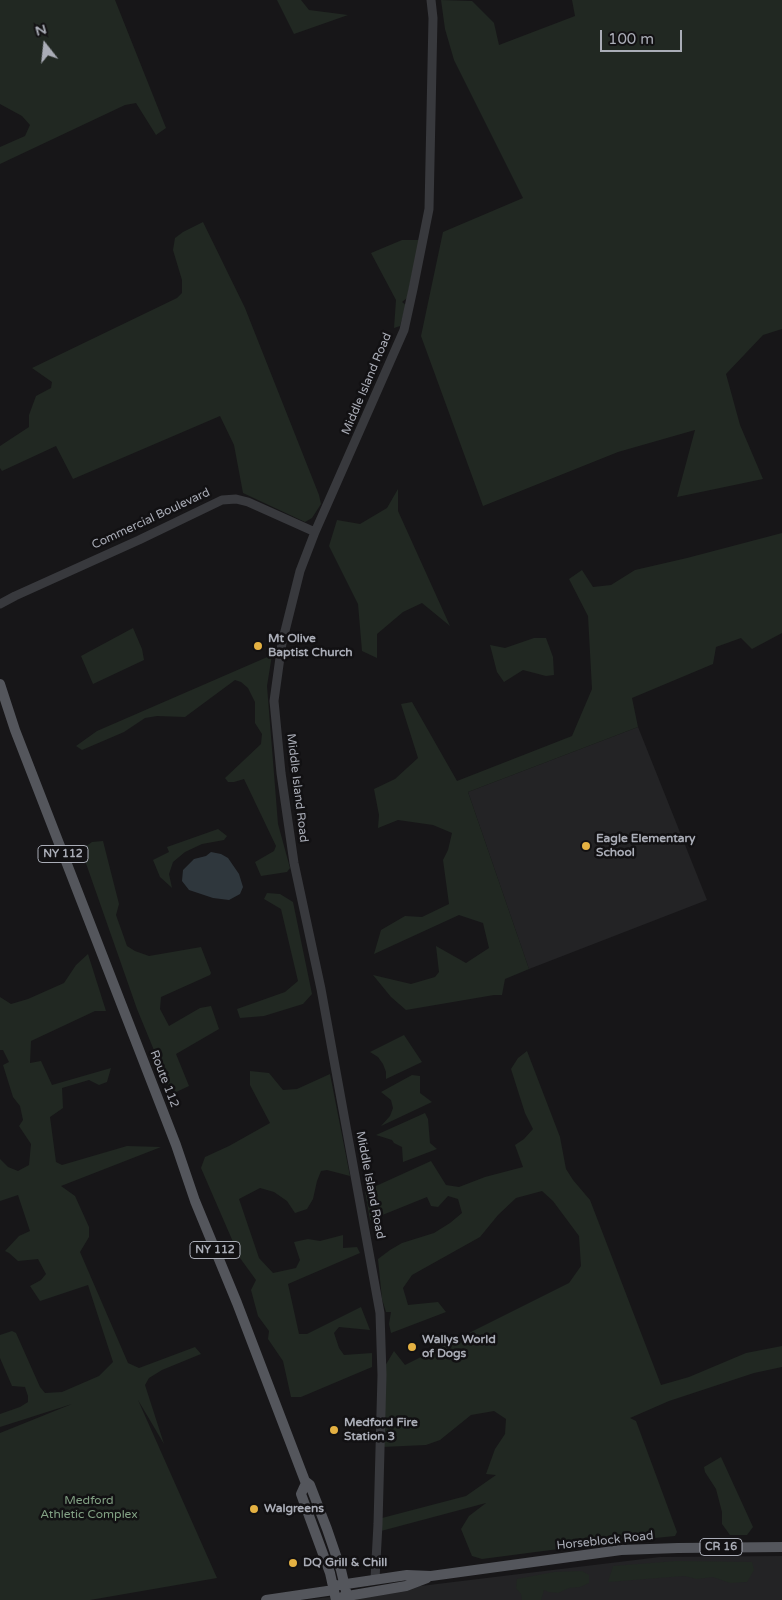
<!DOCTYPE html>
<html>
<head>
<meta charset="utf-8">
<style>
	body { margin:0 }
	#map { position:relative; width:782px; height:1600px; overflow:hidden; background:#171618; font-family:"Varela Round",sans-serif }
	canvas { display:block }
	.north { position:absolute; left:20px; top:20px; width:50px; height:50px; -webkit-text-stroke:4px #121113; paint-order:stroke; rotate:344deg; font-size:14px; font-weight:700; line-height:20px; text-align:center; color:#aaadb7 }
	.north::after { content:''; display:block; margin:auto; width:18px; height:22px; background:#aaadb7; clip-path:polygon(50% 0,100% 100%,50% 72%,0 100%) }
	.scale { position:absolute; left:600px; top:30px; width:82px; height:22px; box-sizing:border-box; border:2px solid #aaadb7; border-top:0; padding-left:6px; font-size:15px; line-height:18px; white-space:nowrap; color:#aaadb7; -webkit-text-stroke:4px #121113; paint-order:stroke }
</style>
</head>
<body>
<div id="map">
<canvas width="782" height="1600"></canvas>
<div class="north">N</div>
<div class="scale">100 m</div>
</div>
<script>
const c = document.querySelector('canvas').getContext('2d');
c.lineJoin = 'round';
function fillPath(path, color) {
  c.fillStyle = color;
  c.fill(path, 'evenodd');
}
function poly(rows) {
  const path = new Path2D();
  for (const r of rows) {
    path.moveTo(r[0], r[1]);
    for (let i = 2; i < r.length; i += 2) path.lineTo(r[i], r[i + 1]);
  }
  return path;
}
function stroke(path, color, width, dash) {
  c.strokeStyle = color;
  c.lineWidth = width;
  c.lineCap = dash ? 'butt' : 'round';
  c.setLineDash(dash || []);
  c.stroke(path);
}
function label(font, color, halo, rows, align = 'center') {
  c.font = font + ' "Varela Round",sans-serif';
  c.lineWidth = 5;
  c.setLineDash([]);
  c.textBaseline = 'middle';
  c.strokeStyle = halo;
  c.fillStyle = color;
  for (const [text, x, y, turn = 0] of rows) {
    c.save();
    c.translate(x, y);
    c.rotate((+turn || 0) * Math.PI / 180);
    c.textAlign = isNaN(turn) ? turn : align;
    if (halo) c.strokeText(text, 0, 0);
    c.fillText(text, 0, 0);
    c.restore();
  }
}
const built = poly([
	[638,727,707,900,529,969,468,792],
	[782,1556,782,1600,305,1600,660,1557]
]);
const green = poly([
	[0,0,115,0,166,128,156,135,136,103,125,105,0,164,0,147,25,136,30,125,22,116,0,104],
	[277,0,301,0,309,10,348,15,294,34],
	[441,0,472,1,494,23,499,45,575,16,572,0,782,0,782,329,763,335,726,374,740,425,763,479,677,497,695,430,618,452,483,506,421,336,443,232,523,198,454,60,445,29],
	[203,222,245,308,319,495,321,504,312,518,305,522,243,493,234,445,220,416,73,479,56,446,2,471,0,468,0,446,29,427,29,415,36,396,51,388,52,382,32,368,177,298,182,293,182,280,173,250,175,238,183,232],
	[402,240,419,240,407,298,402,302,406,305,400,326,394,328,396,300,371,253],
	[398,489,398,511,450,626,422,603,403,612,377,634,377,658,362,651,358,604,329,546,337,520,360,524,387,508],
	[782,533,782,633,752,649,741,638,716,647,713,664,632,698,638,727,468,792,529,969,505,979,502,995,494,995,406,1010,391,997,373,975,411,984,435,977,439,972,436,946,466,963,489,948,483,923,459,915,374,954,381,930,405,916,422,917,449,904,443,860,448,850,452,833,433,825,398,820,378,828,379,815,374,789,395,779,418,758,401,704,412,702,457,781,572,736,592,689,588,616,569,579,582,570,593,587,611,585,635,570,687,558],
	[133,628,142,649,144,660,93,684,81,656],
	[534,638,546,638,553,657,554,675,546,676,523,670,504,682,497,672,490,645,505,648],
	[272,655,267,686,278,824,290,868,287,872,261,876,255,862,274,851,276,846,244,779,234,782,228,782,225,778,261,744,262,734,255,723,255,702,248,688,241,682,235,680,185,717,157,716,145,718,124,732,82,750,76,746,97,731],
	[218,829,227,836,224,840,202,844,185,852,173,862,169,874,172,888,170,886,160,877,153,860,169,852,167,847],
	[103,841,119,904,116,915,127,946,135,951,149,956,201,947,211,973,210,975,161,997,160,1009,169,1026,200,1008,211,1006,219,1029,176,1054,189,1086,172,1094,137,1009,82,852,85,847,92,842],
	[267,893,280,894,293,902,312,994,303,1004,264,1016,240,1018,237,1009,285,992,298,981,281,909,264,899],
	[88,954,106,1011,95,1011,31,1041,30,1063,41,1061,52,1085,111,1068,107,1082,99,1085,89,1080,62,1088,63,1108,50,1117,56,1162,62,1165,127,1146,161,1147,61,1186,75,1196,89,1227,89,1237,80,1252,128,1363,139,1368,195,1347,201,1354,162,1370,149,1378,145,1385,164,1444,138,1400,217,1578,90,1600,0,1600,0,1433,72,1404,0,1427,0,1414,20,1407,28,1402,28,1396,25,1387,12,1386,0,1358,0,1335,12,1331,16,1333,40,1387,45,1393,62,1392,99,1376,113,1362,88,1285,40,1301,30,1286,41,1280,46,1274,38,1259,18,1261,9,1253,5,1251,19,1236,30,1231,18,1195,0,1201,0,1159,8,1167,18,1171,29,1165,31,1144,19,1126,23,1120,20,1106,13,1097,3,1065,9,1062,3,1050,0,1050,0,997,11,1004,28,999,64,983,76,965],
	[404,1035,422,1062,386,1079,386,1072,383,1064,378,1057,370,1052],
	[527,1051,560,1137,566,1169,573,1180,590,1200,661,1385,689,1377,746,1353,782,1346,782,1367,754,1373,669,1401,630,1418,636,1421,677,1532,675,1536,597,1544,482,1559,472,1556,461,1529,469,1516,486,1503,381,1531,382,1518,466,1496,496,1475,486,1474,495,1449,505,1434,506,1419,494,1411,471,1415,440,1440,426,1445,382,1447,385,1366,394,1351,405,1365,569,1283,581,1266,579,1236,553,1201,542,1191,516,1198,498,1215,480,1237,412,1275,403,1288,408,1305,438,1302,446,1312,391,1333,389,1324,391,1312,386,1312,382,1299,378,1259,390,1250,402,1243,434,1233,450,1223,462,1213,458,1199,448,1196,438,1207,431,1206,427,1197,370,1220,365,1191,431,1161,446,1185,459,1187,485,1177,523,1167,515,1145,524,1139,533,1129,525,1113,511,1069,518,1058],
	[250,1071,269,1073,283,1090,297,1089,330,1074,350,1176,327,1170,321,1171,317,1181,313,1199,307,1209,295,1213,287,1201,274,1192,260,1188,239,1199,259,1258,273,1273,296,1268,300,1260,294,1242,308,1239,320,1241,343,1235,343,1248,357,1247,360,1253,288,1284,299,1334,307,1334,361,1307,370,1330,339,1327,334,1333,339,1348,344,1355,372,1353,372,1367,301,1397,291,1397,283,1361,268,1339,269,1331,258,1316,251,1290,256,1280,240,1258,201,1168,205,1157,229,1146,270,1123,250,1085],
	[412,1075,420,1076,420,1093,432,1102,381,1126,390,1116,393,1108,391,1100,381,1092],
	[425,1113,428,1119,430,1143,437,1149,403,1162,402,1147,394,1143,392,1140,376,1135],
	[721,1457,753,1527,747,1535,730,1535,722,1524,722,1512,716,1489,705,1472,704,1467],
	[676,1561,752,1562,754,1570,747,1582,730,1583,713,1577,697,1579,684,1576,608,1582,613,1566],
	[582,1571,589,1575,589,1583,580,1587,569,1588,558,1593,549,1592,544,1590,541,1600,522,1600,521,1594,516,1588,517,1579,554,1572]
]);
const water = poly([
	[211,852,221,854,228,858,239,874,243,887,240,894,229,900,213,898,189,890,182,881,183,870,194,859,206,856]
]);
const tertiary = poly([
	[0,604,15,596,139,540,222,500,236,499,248,502,315,532],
	[375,1579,378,1524,382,1375,380,1313,321,989,294,863,281,773,274,701,282,643,300,571,315,532,404,330,413,289,429,209,433,18,431,0]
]);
const primary = poly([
	[0,684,15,730,176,1145,195,1201,237,1303,305,1481,310,1485,327,1529,341,1570,348,1600],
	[306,1483,301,1494,330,1573,336,1600],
	[333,1586,407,1575,431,1576,621,1550,678,1548,782,1547],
	[342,1597,406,1586,427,1578],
	[266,1600,334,1590]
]);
const markers = [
	[258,646,5,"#e4b142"],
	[586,846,5,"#e4b142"],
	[412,1347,5,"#e4b142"],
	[334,1430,5,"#e4b142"],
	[254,1509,5,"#e4b142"],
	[293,1563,5,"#e4b142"]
];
const shields = [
	[63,854,50],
	[215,1250,50],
	[721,1547,42]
];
const shieldNames = [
	["NY 112",63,854],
	["NY 112",215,1250],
	["CR 16",721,1547]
];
const streetNames = [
	["Middle Island Road",367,384,-67],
	["Commercial Boulevard",151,519,-25],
	["Middle Island Road",297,788,83],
	["Route 112",164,1079,69],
	["Middle Island Road",370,1185,79],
	["Horseblock Road",605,1541,-6]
];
const poiNames = [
	["Mt Olive",268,639],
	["Baptist Church",268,653],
	["Eagle Elementary",596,839],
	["School",596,853],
	["Wallys World",422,1340],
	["of Dogs",422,1354],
	["Medford Fire",344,1423],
	["Station 3",344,1437],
	["Walgreens",264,1509],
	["DQ Grill & Chill",303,1563]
];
const parkNames = [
	["Medford",89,1501],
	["Athletic Complex",89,1515]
];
fillPath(built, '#232325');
fillPath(green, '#212822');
fillPath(water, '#2f373d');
stroke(tertiary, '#38393d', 9);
stroke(primary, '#54565c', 10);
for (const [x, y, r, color] of markers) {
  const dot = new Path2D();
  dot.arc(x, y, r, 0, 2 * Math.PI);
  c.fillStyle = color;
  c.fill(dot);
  stroke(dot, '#121113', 2);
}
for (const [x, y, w] of shields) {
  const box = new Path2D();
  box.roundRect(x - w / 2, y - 8.5, w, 17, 4);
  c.fillStyle = '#121113';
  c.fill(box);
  stroke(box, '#aaadb7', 1);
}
label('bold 11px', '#aaadb7', null, shieldNames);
label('12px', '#aaadb7', '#121113', streetNames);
label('bold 12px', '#aaadb7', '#121113', poiNames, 'left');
label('12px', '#82a184', '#121113', parkNames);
</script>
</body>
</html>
